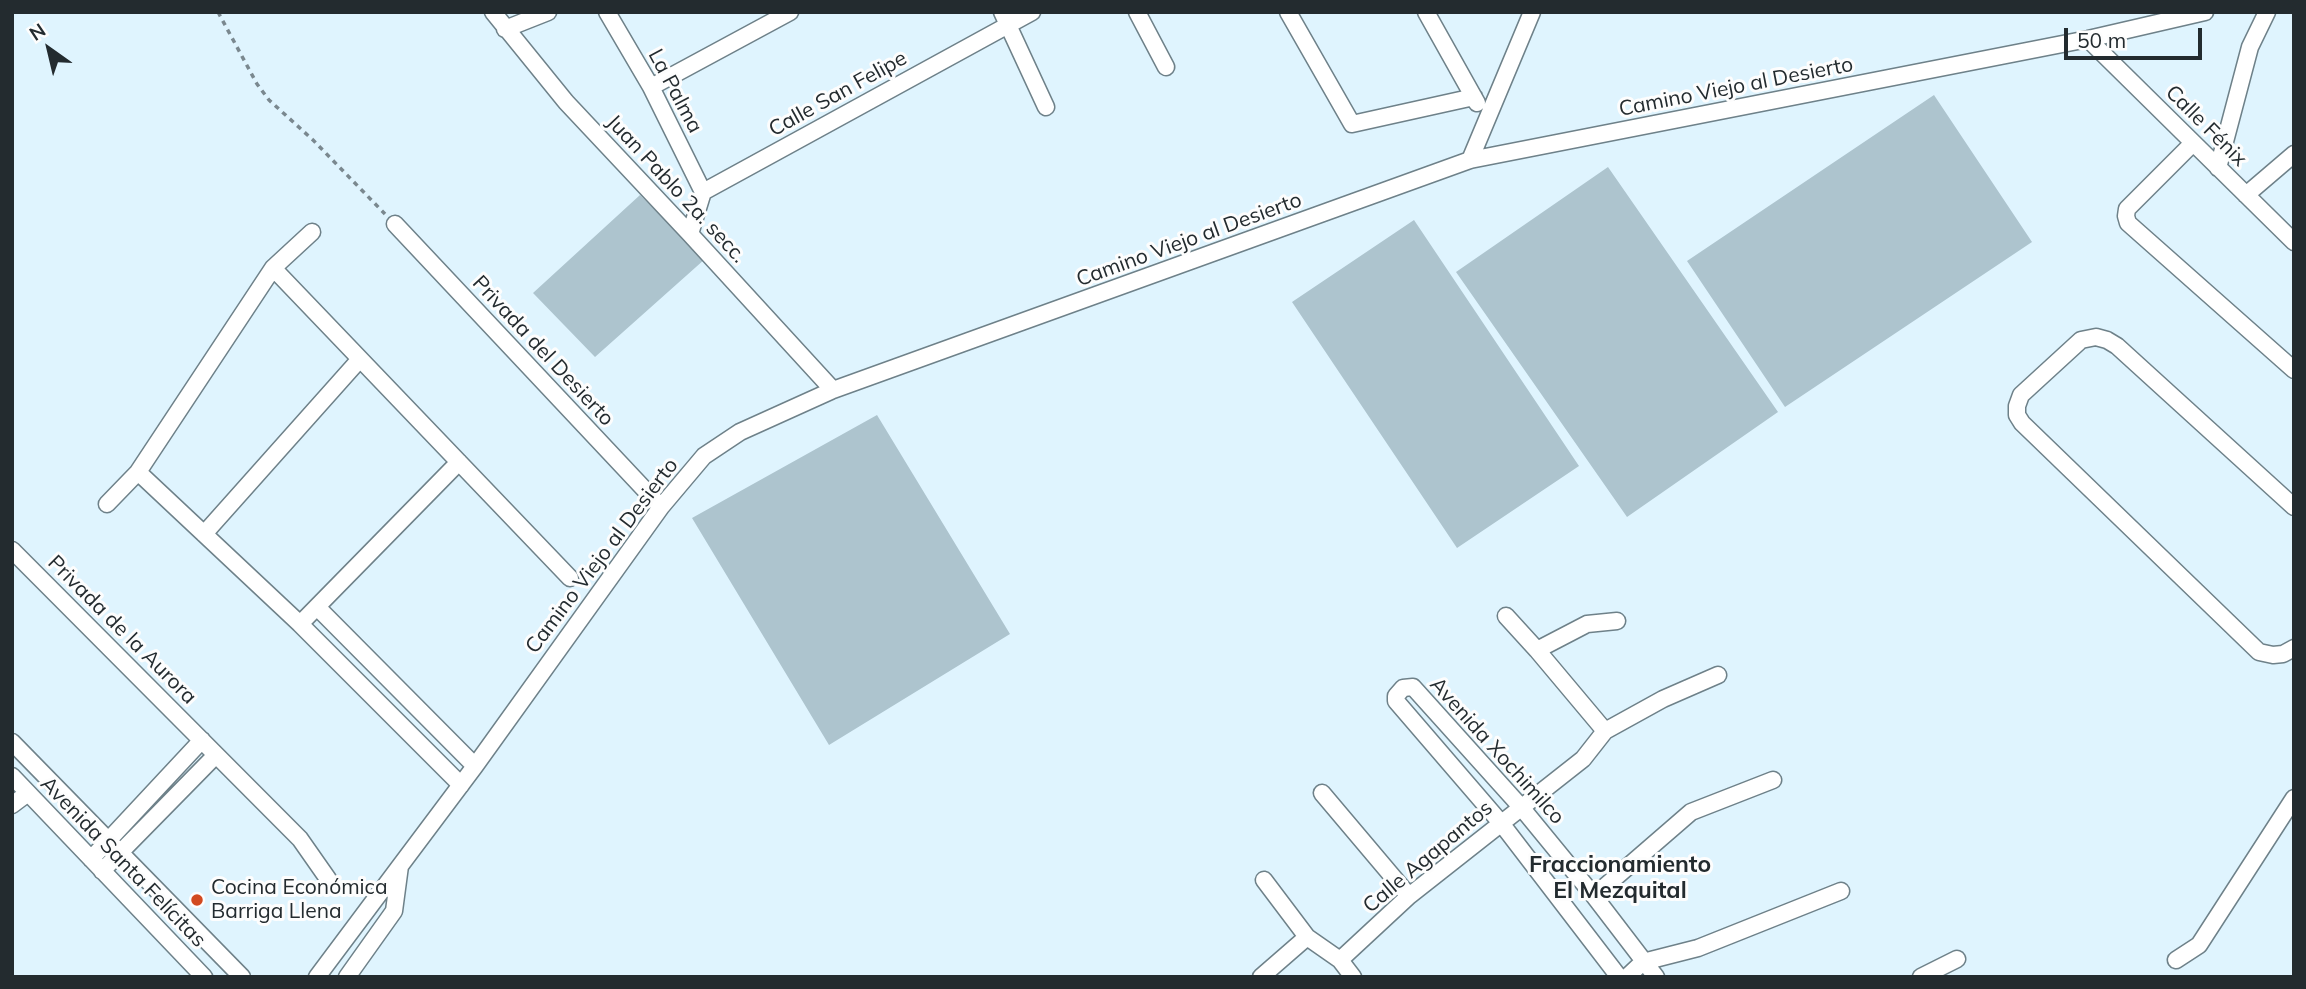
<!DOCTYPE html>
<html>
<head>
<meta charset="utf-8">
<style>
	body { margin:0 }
	#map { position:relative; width:2306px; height:989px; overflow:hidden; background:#dff4fe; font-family:Mulish,sans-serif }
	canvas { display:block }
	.frame { position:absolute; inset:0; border:14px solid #232b2f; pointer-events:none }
	.north { position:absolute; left:14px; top:14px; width:70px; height:70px; -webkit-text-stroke:5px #fdfdfd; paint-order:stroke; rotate:326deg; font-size:19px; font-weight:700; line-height:28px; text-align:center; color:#232b2f }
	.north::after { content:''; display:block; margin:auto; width:24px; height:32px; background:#232b2f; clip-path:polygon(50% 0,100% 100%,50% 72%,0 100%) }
	.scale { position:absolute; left:2064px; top:28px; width:138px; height:32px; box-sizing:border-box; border:4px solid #232b2f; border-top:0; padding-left:9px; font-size:21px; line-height:24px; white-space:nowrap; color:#232b2f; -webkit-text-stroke:5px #fdfdfd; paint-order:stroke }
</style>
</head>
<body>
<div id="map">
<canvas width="2306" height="989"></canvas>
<div class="frame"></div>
<div class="north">N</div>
<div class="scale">50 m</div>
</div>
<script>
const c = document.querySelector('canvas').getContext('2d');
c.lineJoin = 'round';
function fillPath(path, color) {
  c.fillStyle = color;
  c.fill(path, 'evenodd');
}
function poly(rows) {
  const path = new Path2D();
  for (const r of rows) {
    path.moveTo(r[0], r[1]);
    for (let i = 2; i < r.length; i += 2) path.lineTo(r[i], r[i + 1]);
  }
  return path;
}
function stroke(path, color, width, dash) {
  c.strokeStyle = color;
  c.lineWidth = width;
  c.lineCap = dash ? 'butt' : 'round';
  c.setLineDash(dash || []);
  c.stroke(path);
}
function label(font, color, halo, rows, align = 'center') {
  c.font = font + ' Mulish,sans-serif';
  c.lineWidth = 6;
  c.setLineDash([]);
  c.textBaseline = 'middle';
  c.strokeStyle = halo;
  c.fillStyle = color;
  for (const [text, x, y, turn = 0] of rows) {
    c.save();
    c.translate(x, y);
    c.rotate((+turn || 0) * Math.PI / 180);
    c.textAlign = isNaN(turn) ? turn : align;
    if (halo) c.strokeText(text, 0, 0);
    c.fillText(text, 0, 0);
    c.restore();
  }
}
const green = poly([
	[1934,95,2032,242,1785,407,1687,261],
	[1608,167,1778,412,1627,517,1456,272],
	[640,195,705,259,595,357,533,293],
	[1414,220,1579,466,1457,548,1292,302],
	[877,415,1010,634,829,745,692,518]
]);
const path = poly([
	[218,12,257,84,269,100,313,140,385,214]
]);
const street = poly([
	[493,12,566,102,690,234,833,390],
	[607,12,651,87,703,192],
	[1002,12,1046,107],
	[1137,12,1166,67],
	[1288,12,1352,124,1474,97],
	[1426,12,1477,103],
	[505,29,548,12],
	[2088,39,2294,242],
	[651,87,790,12],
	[2193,143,2127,209,2126,216,2128,223,2294,370],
	[1470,160,1532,12],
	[2218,168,2250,47,2267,12],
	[2246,195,2294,154],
	[395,224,661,507],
	[690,234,703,192,1032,12],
	[273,268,570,578],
	[138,472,300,624,461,785],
	[107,504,138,472,273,268,312,232],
	[2294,507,2117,346,2107,340,2096,337,2081,340,2021,395,2017,406,2017,415,2022,423,2259,652,2273,655,2283,654,2294,648],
	[204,534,360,359],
	[12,550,300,839,328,879],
	[317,607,475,766],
	[1506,616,1537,650,1605,731],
	[300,624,459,462],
	[1537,650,1587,624,1617,621],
	[12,742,242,977],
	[12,776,204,977],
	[1322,793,1409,896],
	[12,805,28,793],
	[91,859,202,740],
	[400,866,475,766,661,507,704,456,740,432,833,390,1470,160,2088,39,2205,12],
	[102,871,216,755],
	[1264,880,1307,937,1340,960,1353,977],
	[1594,896,1691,812,1773,780],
	[1340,960,1409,896,1583,759,1605,731,1663,699,1718,675],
	[2176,960,2199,945,2294,798],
	[317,977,400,866,394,911,347,977],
	[1261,977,1307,937],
	[1619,977,1501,823,1396,701,1396,696,1403,688,1413,687,1521,807,1594,896,1656,977],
	[1627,977,1643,962,1698,948,1841,891],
	[1921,977,1957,959]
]);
const markers = [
	[197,900,7,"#d24a20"]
];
const streetNames = [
	["Camino Viejo al Desierto",1736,87,-11],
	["La Palma",675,91,62],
	["Calle San Felipe",838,94,-29],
	["Calle Fénix",2206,126,45],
	["Juan Pablo 2a. secc.",676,189,47],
	["Camino Viejo al Desierto",1189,240,-20],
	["Privada del Desierto",543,351,47],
	["Camino Viejo al Desierto",602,556,-53],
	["Privada de la Aurora",122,630,45],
	["Avenida Xochimilco",1497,751,48],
	["Calle Agapantos",1428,857,-40],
	["Avenida Santa Felícitas",123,862,46]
];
const poiNames = [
	["Cocina Económica",211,888],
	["Barriga Llena",211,912]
];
const neighbourhoodNames = [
	["Fraccionamiento",1620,865],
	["El Mezquital",1620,891]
];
fillPath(green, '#adc4ce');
stroke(street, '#6e8189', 19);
stroke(path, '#7a888f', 3.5, [5, 5]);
stroke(street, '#fff', 16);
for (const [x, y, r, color] of markers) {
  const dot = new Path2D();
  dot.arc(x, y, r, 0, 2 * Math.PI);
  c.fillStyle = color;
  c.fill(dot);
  stroke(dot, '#fdfdfd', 2.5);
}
label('21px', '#232b2f', '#fdfdfd', streetNames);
label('21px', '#232b2f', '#fdfdfd', poiNames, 'left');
label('bold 23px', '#232b2f', '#fdfdfd', neighbourhoodNames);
</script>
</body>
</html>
